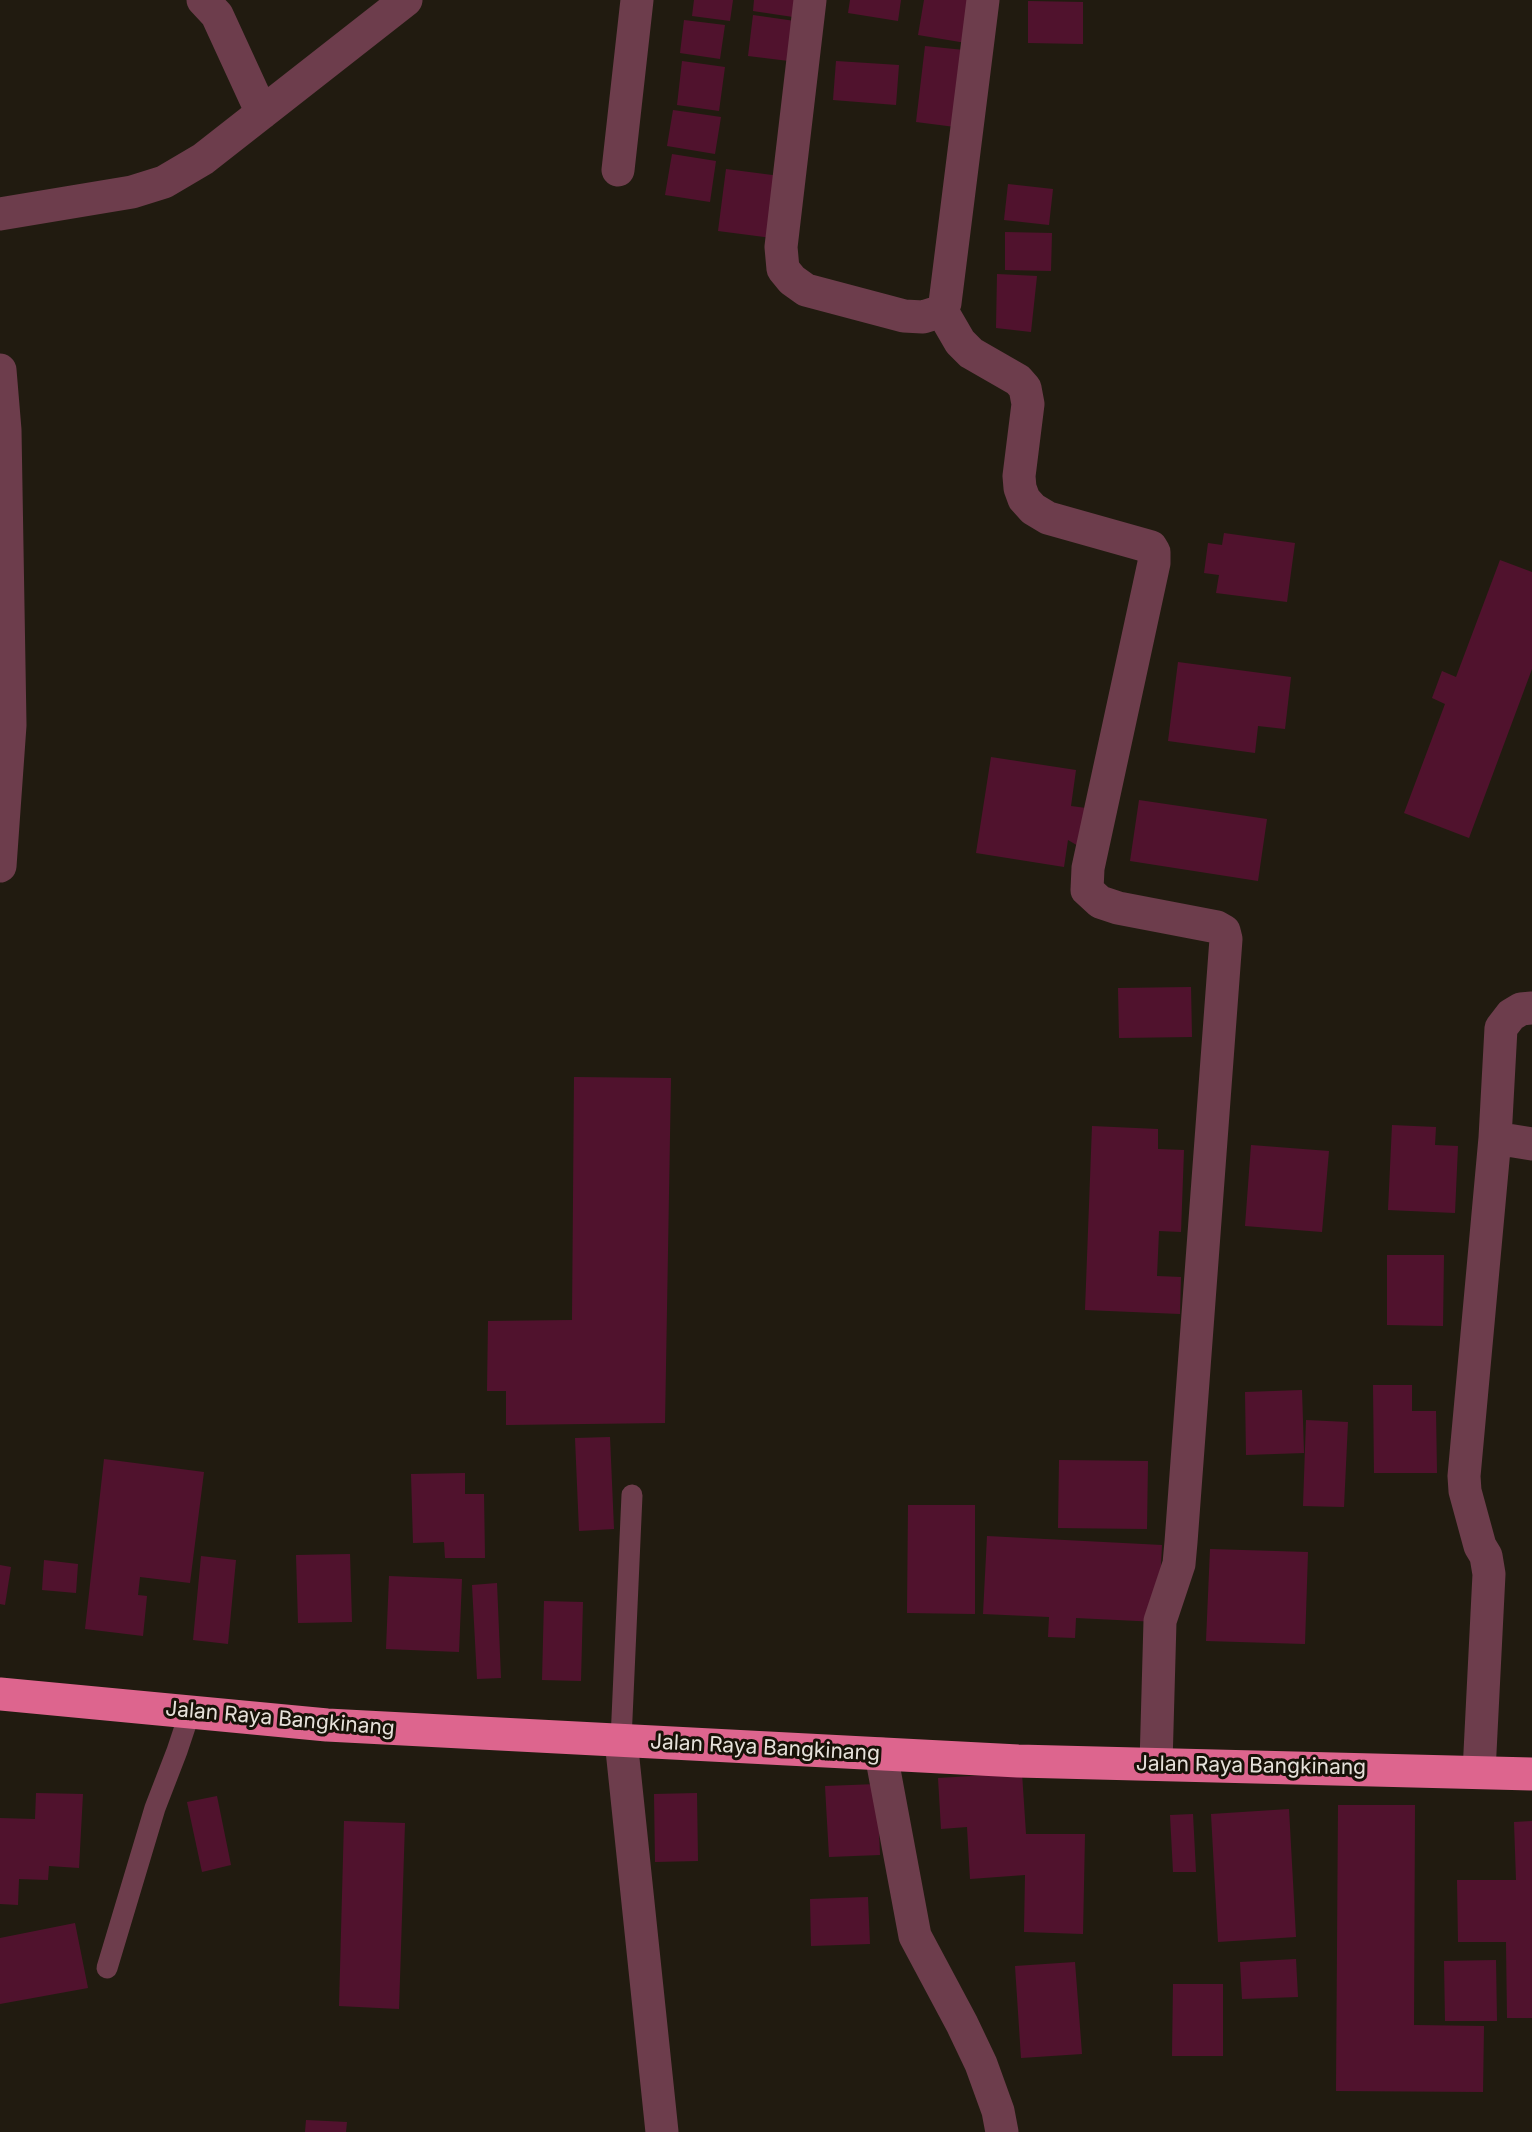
<!DOCTYPE html>
<html>
<head>
<meta charset="utf-8">
<style>
	body { margin:0 }
	canvas { display:block; background:#211b10 }
</style>
</head>
<body>
<canvas width="1532" height="2132"></canvas>
<script>
const c = document.querySelector('canvas').getContext('2d');
c.lineJoin = 'round';
function fillPath(path, color) {
  c.fillStyle = color;
  c.fill(path, 'evenodd');
}
function poly(rows) {
  const path = new Path2D();
  for (const r of rows) {
    path.moveTo(r[0], r[1]);
    for (let i = 2; i < r.length; i += 2) path.lineTo(r[i], r[i + 1]);
  }
  return path;
}
function stroke(path, color, width, dash) {
  c.strokeStyle = color;
  c.lineWidth = width;
  c.lineCap = dash ? 'butt' : 'round';
  c.setLineDash(dash || []);
  c.stroke(path);
}
function label(font, color, halo, rows, align = 'center') {
  c.font = font + ' Inter,sans-serif';
  c.lineWidth = 6;
  c.setLineDash([]);
  c.textBaseline = 'middle';
  c.strokeStyle = halo;
  c.fillStyle = color;
  for (const [text, x, y, turn = 0] of rows) {
    c.save();
    c.translate(x, y);
    c.rotate((+turn || 0) * Math.PI / 180);
    c.textAlign = isNaN(turn) ? turn : align;
    if (halo) c.strokeText(text, 0, 0);
    c.fillText(text, 0, 0);
    c.restore();
  }
}
const building = poly([
	[694,0,733,0,730,21,692,16],
	[754,0,796,0,793,17,753,11],
	[850,0,901,0,898,21,848,13],
	[924,0,974,0,966,43,918,35],
	[1028,1,1083,2,1083,44,1028,43],
	[753,15,802,22,797,62,748,56],
	[684,20,725,25,720,59,680,53],
	[925,46,964,50,955,127,916,122],
	[682,61,725,67,719,111,677,105],
	[836,61,899,65,896,105,833,100],
	[673,110,721,117,715,154,667,146],
	[672,154,716,161,710,202,665,195],
	[726,169,780,176,772,238,718,231],
	[1008,184,1053,189,1049,225,1004,220],
	[1005,232,1052,233,1051,271,1005,270],
	[997,274,1037,276,1031,332,996,328],
	[1224,533,1295,543,1287,602,1216,593,1219,575,1204,573,1208,543,1222,545],
	[1500,560,1532,572,1532,669,1469,838,1404,813,1445,704,1432,698,1442,671,1456,677],
	[1178,662,1291,677,1285,729,1258,726,1255,753,1168,741],
	[991,757,1076,770,1071,806,1086,808,1080,847,1068,840,1064,867,976,853],
	[1139,800,1267,819,1258,881,1130,861],
	[1191,987,1192,1037,1119,1038,1118,988],
	[574,1077,671,1078,665,1423,506,1425,506,1391,487,1391,488,1321,572,1320],
	[1392,1125,1436,1127,1435,1145,1458,1146,1455,1213,1388,1210],
	[1092,1126,1158,1129,1158,1149,1184,1150,1181,1232,1159,1231,1157,1276,1181,1277,1180,1314,1085,1310],
	[1251,1145,1329,1151,1322,1232,1245,1226],
	[1387,1255,1444,1255,1443,1326,1387,1325],
	[1373,1385,1412,1385,1412,1411,1436,1411,1437,1473,1374,1473],
	[1302,1390,1304,1453,1246,1455,1245,1392],
	[1306,1420,1348,1422,1344,1507,1303,1506],
	[610,1437,614,1529,579,1531,575,1438],
	[104,1459,204,1472,190,1583,140,1577,138,1595,147,1596,143,1636,85,1629],
	[1059,1460,1148,1461,1147,1529,1058,1528],
	[465,1473,465,1494,484,1494,485,1558,445,1558,444,1542,413,1543,411,1474],
	[908,1505,975,1505,975,1614,907,1613],
	[987,1536,1162,1545,1158,1622,1076,1618,1075,1638,1048,1637,1049,1617,983,1614],
	[1210,1549,1308,1552,1305,1644,1206,1641],
	[350,1554,352,1622,298,1623,296,1555],
	[201,1556,236,1560,228,1644,193,1640],
	[44,1560,78,1564,76,1593,42,1590],
	[0,1565,11,1567,5,1605,0,1604],
	[389,1576,462,1579,459,1652,386,1649],
	[497,1583,501,1678,477,1679,472,1585],
	[544,1601,583,1602,581,1681,542,1680],
	[1022,1773,1026,1834,1085,1834,1083,1934,1024,1932,1025,1875,970,1879,967,1827,941,1829,938,1778],
	[877,1784,880,1855,829,1857,825,1786],
	[36,1793,83,1794,79,1868,49,1866,48,1880,19,1879,18,1905,0,1904,0,1818,35,1819],
	[697,1793,698,1861,655,1862,654,1794],
	[217,1796,231,1865,202,1872,187,1802],
	[1338,1805,1415,1805,1414,2025,1484,2026,1483,2092,1336,2091],
	[1289,1809,1296,1937,1218,1942,1211,1814],
	[1193,1814,1196,1872,1173,1872,1170,1815],
	[344,1821,405,1823,399,2009,339,2006],
	[1532,1821,1532,2018,1507,2018,1506,1942,1458,1942,1457,1880,1516,1880,1514,1822],
	[868,1897,870,1944,811,1946,810,1899],
	[75,1923,88,1988,0,2004,0,1938],
	[1296,1959,1298,1997,1242,1999,1240,1962],
	[1496,1960,1497,2021,1445,2021,1444,1961],
	[1075,1962,1082,2054,1021,2058,1015,1966],
	[1173,1984,1223,1984,1223,2056,1172,2056],
	[306,2120,347,2122,346,2132,305,2132]
]);
const lane = poly([
	[621,1740,632,1495],
	[107,1968,155,1808,177,1751,190,1712]
]);
const street = poly([
	[203,0,217,15,262,113],
	[810,0,781,247,783,269,792,280,806,290,904,316,923,317,942,311,945,303,983,0],
	[618,170,637,0],
	[0,214,132,192,164,182,203,159,406,0],
	[942,311,960,342,971,353,1018,380,1025,388,1028,404,1019,476,1020,488,1024,499,1033,509,1048,518,1151,547,1154,552,1154,563,1088,868,1087,890,1100,902,1118,908,1217,927,1224,931,1226,939,1181,1542,1179,1564,1160,1621,1156,1764],
	[0,370,5,430,10,725,0,866],
	[1495,1138,1532,1144],
	[621,1740,662,2132],
	[881,1754,915,1936,962,2024,981,2064,998,2111,1002,2132],
	[1479,1772,1489,1574,1486,1556,1480,1546,1465,1491,1464,1476,1495,1138,1501,1028,1511,1015,1521,1009,1532,1008]
]);
const highway = poly([
	[0,1694,327,1725,1018,1761,1532,1774]
]);
const streetNames = [
	["Jalan Raya Bangkinang",280,1719,5],
	["Jalan Raya Bangkinang",765,1748,3],
	["Jalan Raya Bangkinang",1251,1766,1]
];
fillPath(building, '#50122d');
stroke(lane, '#6d3d4c', 21);
stroke(street, '#6d3d4c', 33);
stroke(highway, '#dd658e', 33);
label('21px', '#e6e1da', '#181208', streetNames);
</script>
</body>
</html>
